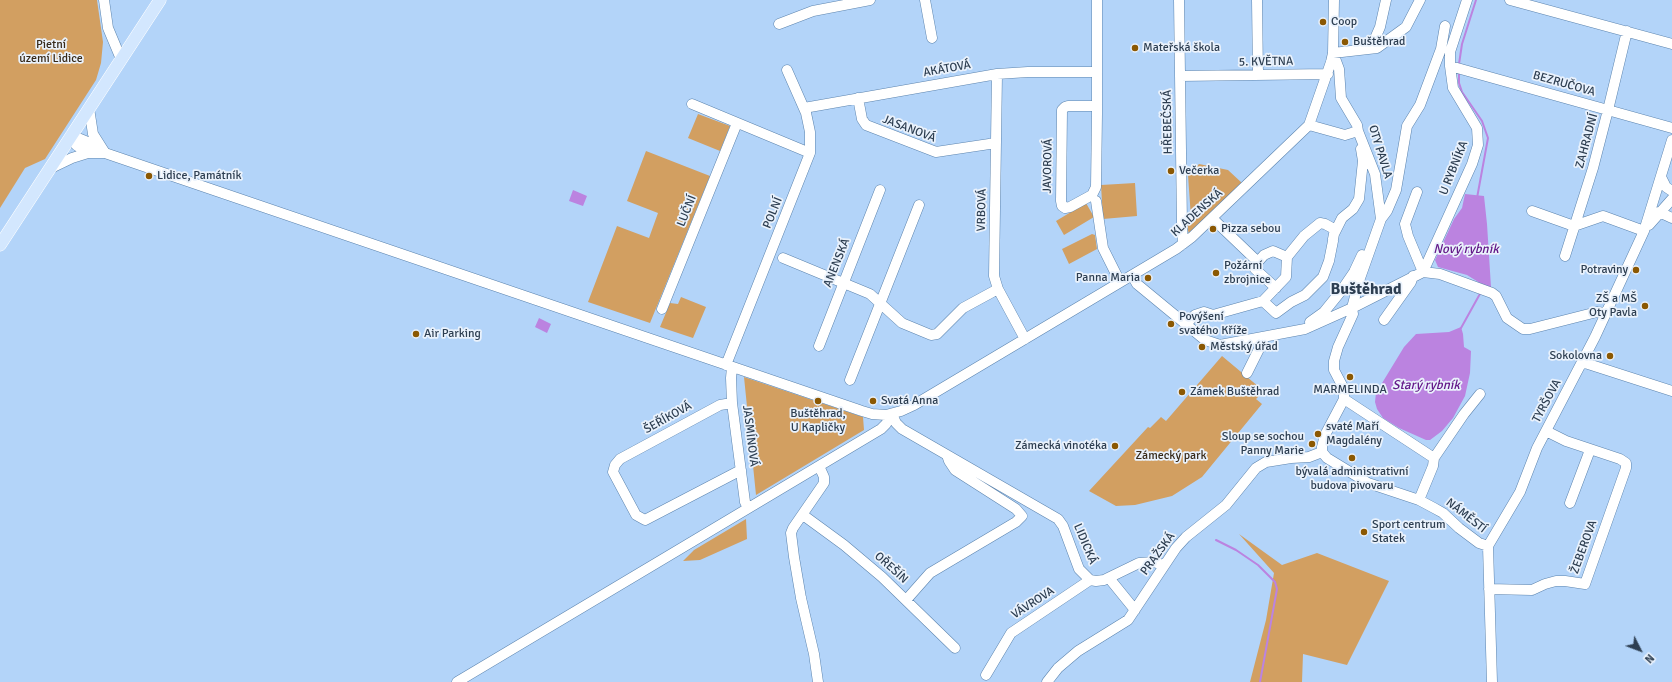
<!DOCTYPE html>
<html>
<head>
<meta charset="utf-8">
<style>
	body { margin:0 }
	#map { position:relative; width:1672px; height:682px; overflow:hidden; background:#b3d4f9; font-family:Signika,sans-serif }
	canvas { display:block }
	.north { position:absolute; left:1620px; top:630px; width:40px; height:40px; -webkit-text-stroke:3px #eaf2fc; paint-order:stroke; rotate:132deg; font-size:11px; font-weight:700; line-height:16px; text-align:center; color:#2d3e51 }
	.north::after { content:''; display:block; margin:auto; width:14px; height:18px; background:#2d3e51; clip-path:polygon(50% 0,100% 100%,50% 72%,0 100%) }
</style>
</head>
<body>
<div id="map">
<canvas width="1672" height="682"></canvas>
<div class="north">N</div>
</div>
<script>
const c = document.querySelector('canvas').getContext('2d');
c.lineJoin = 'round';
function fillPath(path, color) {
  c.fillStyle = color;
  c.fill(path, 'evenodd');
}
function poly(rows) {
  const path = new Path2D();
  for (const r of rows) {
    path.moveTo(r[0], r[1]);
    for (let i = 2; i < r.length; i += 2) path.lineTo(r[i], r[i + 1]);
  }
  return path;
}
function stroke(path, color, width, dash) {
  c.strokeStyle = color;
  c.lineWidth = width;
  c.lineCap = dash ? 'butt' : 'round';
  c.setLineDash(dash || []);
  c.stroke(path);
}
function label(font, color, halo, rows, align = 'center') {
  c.font = font + ' Signika,sans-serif';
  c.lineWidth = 3.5;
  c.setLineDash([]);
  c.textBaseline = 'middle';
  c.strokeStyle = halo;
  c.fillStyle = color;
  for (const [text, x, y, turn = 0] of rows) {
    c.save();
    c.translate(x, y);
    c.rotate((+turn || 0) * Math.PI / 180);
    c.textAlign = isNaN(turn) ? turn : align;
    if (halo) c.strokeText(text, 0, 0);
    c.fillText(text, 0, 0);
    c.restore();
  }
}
const green = poly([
	[0,0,97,0,103,42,101,63,96,80,45,159,25,168,0,208],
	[698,114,730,126,720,151,688,138],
	[646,151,710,176,650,323,588,302,617,226,649,238,658,213,627,201],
	[1199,164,1228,170,1242,183,1189,234,1186,223,1191,218,1188,175],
	[1135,183,1137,216,1103,219,1101,185],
	[1086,203,1094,217,1064,235,1056,221],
	[1092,234,1095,235,1097,249,1069,264,1062,249],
	[681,297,706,307,693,338,660,327,670,303,678,304],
	[1222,356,1259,387,1258,389,1262,393,1256,399,1262,404,1202,477,1172,496,1135,505,1116,506,1089,491,1148,427,1150,428,1161,417,1166,421],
	[744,377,863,417,864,430,756,495],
	[746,519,747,539,700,560,683,561,694,550],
	[1239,534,1282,565,1317,553,1389,581,1347,665,1303,654,1302,682,1250,682,1266,620,1274,573]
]);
const water = poly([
	[573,190,587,196,583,206,569,201],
	[1465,194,1484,196,1487,224,1491,287,1488,288,1467,275,1438,267,1435,260,1454,219,1462,208],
	[539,318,551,324,547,333,535,327],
	[1461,327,1463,334,1464,347,1471,351,1470,373,1465,396,1453,418,1442,431,1430,440,1426,440,1399,428,1383,418,1377,409,1375,402,1376,393,1404,347,1416,334,1449,332]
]);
const stream = poly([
	[1459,64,1462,44,1476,0],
	[1459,74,1459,83,1462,92,1482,121,1488,138,1477,198],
	[1461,328,1481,292],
	[1216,540,1236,550,1258,565,1275,582,1277,589,1260,682]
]);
const minor = poly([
	[104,0,108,28,121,59],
	[925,0,932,38],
	[1179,0,1182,225,1183,244],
	[1257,0,1258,75],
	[1510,0,1672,44],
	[779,24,813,11,870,0],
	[1366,48,1373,43,1380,27,1386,0],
	[1450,66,1672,128],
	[997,74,994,276,998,289,1025,339],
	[1180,76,1328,74],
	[858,98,862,119,866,125,936,152,996,143],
	[692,104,810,153],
	[1097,106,1068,106,1065,107,1062,110,1061,201,1062,206,1065,208,1070,207,1092,195,1096,187,1097,114,1097,0],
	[89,108,93,134,105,153],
	[804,108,997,74,1028,72,1097,72],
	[1309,125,1345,135,1358,131],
	[71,135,100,147],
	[71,135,76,145,88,153],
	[49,169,72,158,88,153,105,153,862,411,872,414,886,415,901,411,914,405,1176,249,1192,237,1309,125,1331,62,1333,53,1334,0],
	[1661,177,1666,187,1672,191],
	[1417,192,1405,224,1408,236,1423,272],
	[1096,201,1103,248,1120,282],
	[1532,211,1574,226,1603,216,1644,231],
	[1659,212,1672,218],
	[1212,218,1258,262],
	[1381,219,1387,211,1396,190,1407,126,1420,105,1441,49,1445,26],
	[1649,225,1672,199],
	[1333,239,1334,234,1342,218,1353,209,1359,199,1363,161,1361,149],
	[1565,256,1593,168,1608,110,1627,31],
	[783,258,870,294,902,323,931,335,937,334,963,308,998,289],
	[1423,272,1472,164,1478,145,1477,128,1453,88,1450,66,1450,52,1467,0],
	[1132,275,1137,284,1205,340,1220,345,1305,329,1352,308,1423,272,1440,274,1492,293,1496,296,1507,318,1523,329,1530,329,1597,312,1606,313],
	[1276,288,1255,269,1256,264,1264,255,1273,251,1287,257,1304,236,1320,223,1325,224,1336,230],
	[1263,301,1276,313,1291,302,1305,295,1323,277,1329,261,1333,241],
	[662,309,737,123],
	[1384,320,1411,282,1413,276],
	[1310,322,1324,312,1341,291,1354,272,1362,255],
	[1186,324,1195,315,1204,312,1213,315,1263,301,1286,277,1287,257],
	[819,346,880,190],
	[1582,362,1672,391],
	[726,365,810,153,810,132,806,113,787,70],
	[732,367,731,378,732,403,745,502,748,508],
	[1247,373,1265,337],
	[850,380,919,205],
	[1344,399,1434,458],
	[732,403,720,405,620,459,615,465,613,472,636,515,645,520,741,470],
	[892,414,896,423,902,429,1058,519,1063,526,1079,569,1090,580,1096,581,1104,580,1139,563,1154,562,1163,565],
	[1322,452,1322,447,1325,435,1344,399,1344,389,1334,370,1334,361,1338,347,1353,314,1352,308,1359,281,1381,219,1375,174,1358,131,1357,125,1341,98,1339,69,1333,53,1377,48,1406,27,1420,0],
	[1322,452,1327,458,1368,483,1419,500,1434,508,1443,513,1459,528,1479,543,1488,546],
	[1419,500,1433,466,1434,458,1464,414,1480,394],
	[1570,503,1590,450],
	[803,515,844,545,882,577,955,648],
	[1109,578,1135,610],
	[1489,589,1532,590,1545,584,1556,581,1565,581,1585,584,1626,468,1626,463,1620,459,1566,441,1546,431],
	[907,599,930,573,1016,522,1022,516,1016,509,955,470,949,461,947,455],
	[986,675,1011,633,1090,580],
	[457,682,881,429,886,424,892,414],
	[818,682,814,654,801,598,794,557,791,533,793,528,824,483,824,477,819,466],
	[1047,682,1058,668,1078,651,1128,620,1176,548,1186,537,1226,505,1256,468,1266,462,1291,458,1309,457,1322,452],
	[1492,682,1488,546,1520,492,1537,448,1595,337,1644,231,1672,140]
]);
const major = poly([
	[0,245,160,0]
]);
const markers = [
	[1323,22,4,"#8b5802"],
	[1345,42,4,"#8b5802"],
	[1135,48,4,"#8b5802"],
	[1171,171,4,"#8b5802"],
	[149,176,4,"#8b5802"],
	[1213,229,4,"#8b5802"],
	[1636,270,4,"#8b5802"],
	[1216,273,4,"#8b5802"],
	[1148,278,4,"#8b5802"],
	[1645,306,4,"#8b5802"],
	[1171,324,4,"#8b5802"],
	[416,334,4,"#8b5802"],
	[1202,347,4,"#8b5802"],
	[1610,356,4,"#8b5802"],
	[1350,377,4,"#8b5802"],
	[1182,392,4,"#8b5802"],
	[818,401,4,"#8b5802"],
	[873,401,4,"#8b5802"],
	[1318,434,4,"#8b5802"],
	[1312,444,4,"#8b5802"],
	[1115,446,4,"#8b5802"],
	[1352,458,4,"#8b5802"],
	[1364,532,4,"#8b5802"]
];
const poiNames = [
	["Coop",1331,22],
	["Buštěhrad",1353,42],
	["Mateřská škola",1143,48],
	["Večerka",1179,171],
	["Lidice, Památník",157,176],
	["Pizza sebou",1221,229],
	["Požární",1224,266],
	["zbrojnice",1224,280],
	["Potraviny",1628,270,"right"],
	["Panna Maria",1140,278,"right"],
	["ZŠ a MŠ",1637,299,"right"],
	["Oty Pavla",1637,313,"right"],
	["Povýšení",1179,317],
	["svatého Kříže",1179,331],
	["Air Parking",424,334],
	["Městský úřad",1210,347],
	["Sokolovna",1602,356,"right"],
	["MARMELINDA",1350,390,"center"],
	["Zámek Buštěhrad",1190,392],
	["Svatá Anna",881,401],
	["Buštěhrad,",818,414,"center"],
	["U Kapličky",818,428,"center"],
	["svaté Maří",1326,427],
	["Magdalény",1326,441],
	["Sloup se sochou",1304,437,"right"],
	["Panny Marie",1304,451,"right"],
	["Zámecká vinotéka",1107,446,"right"],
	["bývalá administrativní",1352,472,"center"],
	["budova pivovaru",1352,486,"center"],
	["Sport centrum",1372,525],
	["Statek",1372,539]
];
const parkNames = [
	["Pietní",51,45],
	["území Lidice",51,59],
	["Zámecký park",1171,456]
];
const streetNames = [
	["5. KVĚTNA",1266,62,-1],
	["AKÁTOVÁ",947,69,-10],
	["BEZRUČOVA",1564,84,16],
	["HŘEBEČSKÁ",1168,122,-91],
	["JASANOVÁ",909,129,21],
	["ZAHRADNÍ",1587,141,-75],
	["OTY PAVLA",1380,152,73],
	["JAVOROVÁ",1048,166,-89],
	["U RYBNÍKA",1454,168,-68],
	["VRBOVÁ",982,210,-89],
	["LUČNÍ",687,211,-68],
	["POLNÍ",773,213,-68],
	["KLADENSKÁ",1197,213,-42],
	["ANENSKÁ",837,263,-68],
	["TYRŠOVA",1547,401,-62],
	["ŠEŘÍKOVÁ",668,418,-29],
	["JASMÍNOVÁ",750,436,83],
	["NÁMĚSTÍ",1466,516,38],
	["LIDICKÁ",1085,544,67],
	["ŽEBEROVA",1584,547,-70],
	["PRAŽSKÁ",1158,554,-54],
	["OŘEŠÍN",891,568,42],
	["VÁVROVA",1033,603,-33]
];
const waterNames = [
	["Nový rybník",1466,250],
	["Starý rybník",1426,386]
];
const districtNames = [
	["Buštěhrad",1366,290]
];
fillPath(green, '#d29f61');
fillPath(water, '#bb83e0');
stroke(stream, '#bb83e0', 2);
stroke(minor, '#5c84ae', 11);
stroke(major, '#fff', 13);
stroke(minor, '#fff', 10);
stroke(major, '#d3e7fe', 12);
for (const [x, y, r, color] of markers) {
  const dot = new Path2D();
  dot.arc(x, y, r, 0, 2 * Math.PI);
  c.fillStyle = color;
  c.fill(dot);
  stroke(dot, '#eaf2fc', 1.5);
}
label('12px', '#2d3e51', '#eaf2fc', poiNames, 'left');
label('12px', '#372918', '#eaf2fc', parkNames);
label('12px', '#2d3e51', '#eaf2fc', streetNames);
label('italic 13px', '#641a89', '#eaf2fc', waterNames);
label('bold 16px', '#2d3e51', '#eaf2fc', districtNames);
</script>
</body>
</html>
